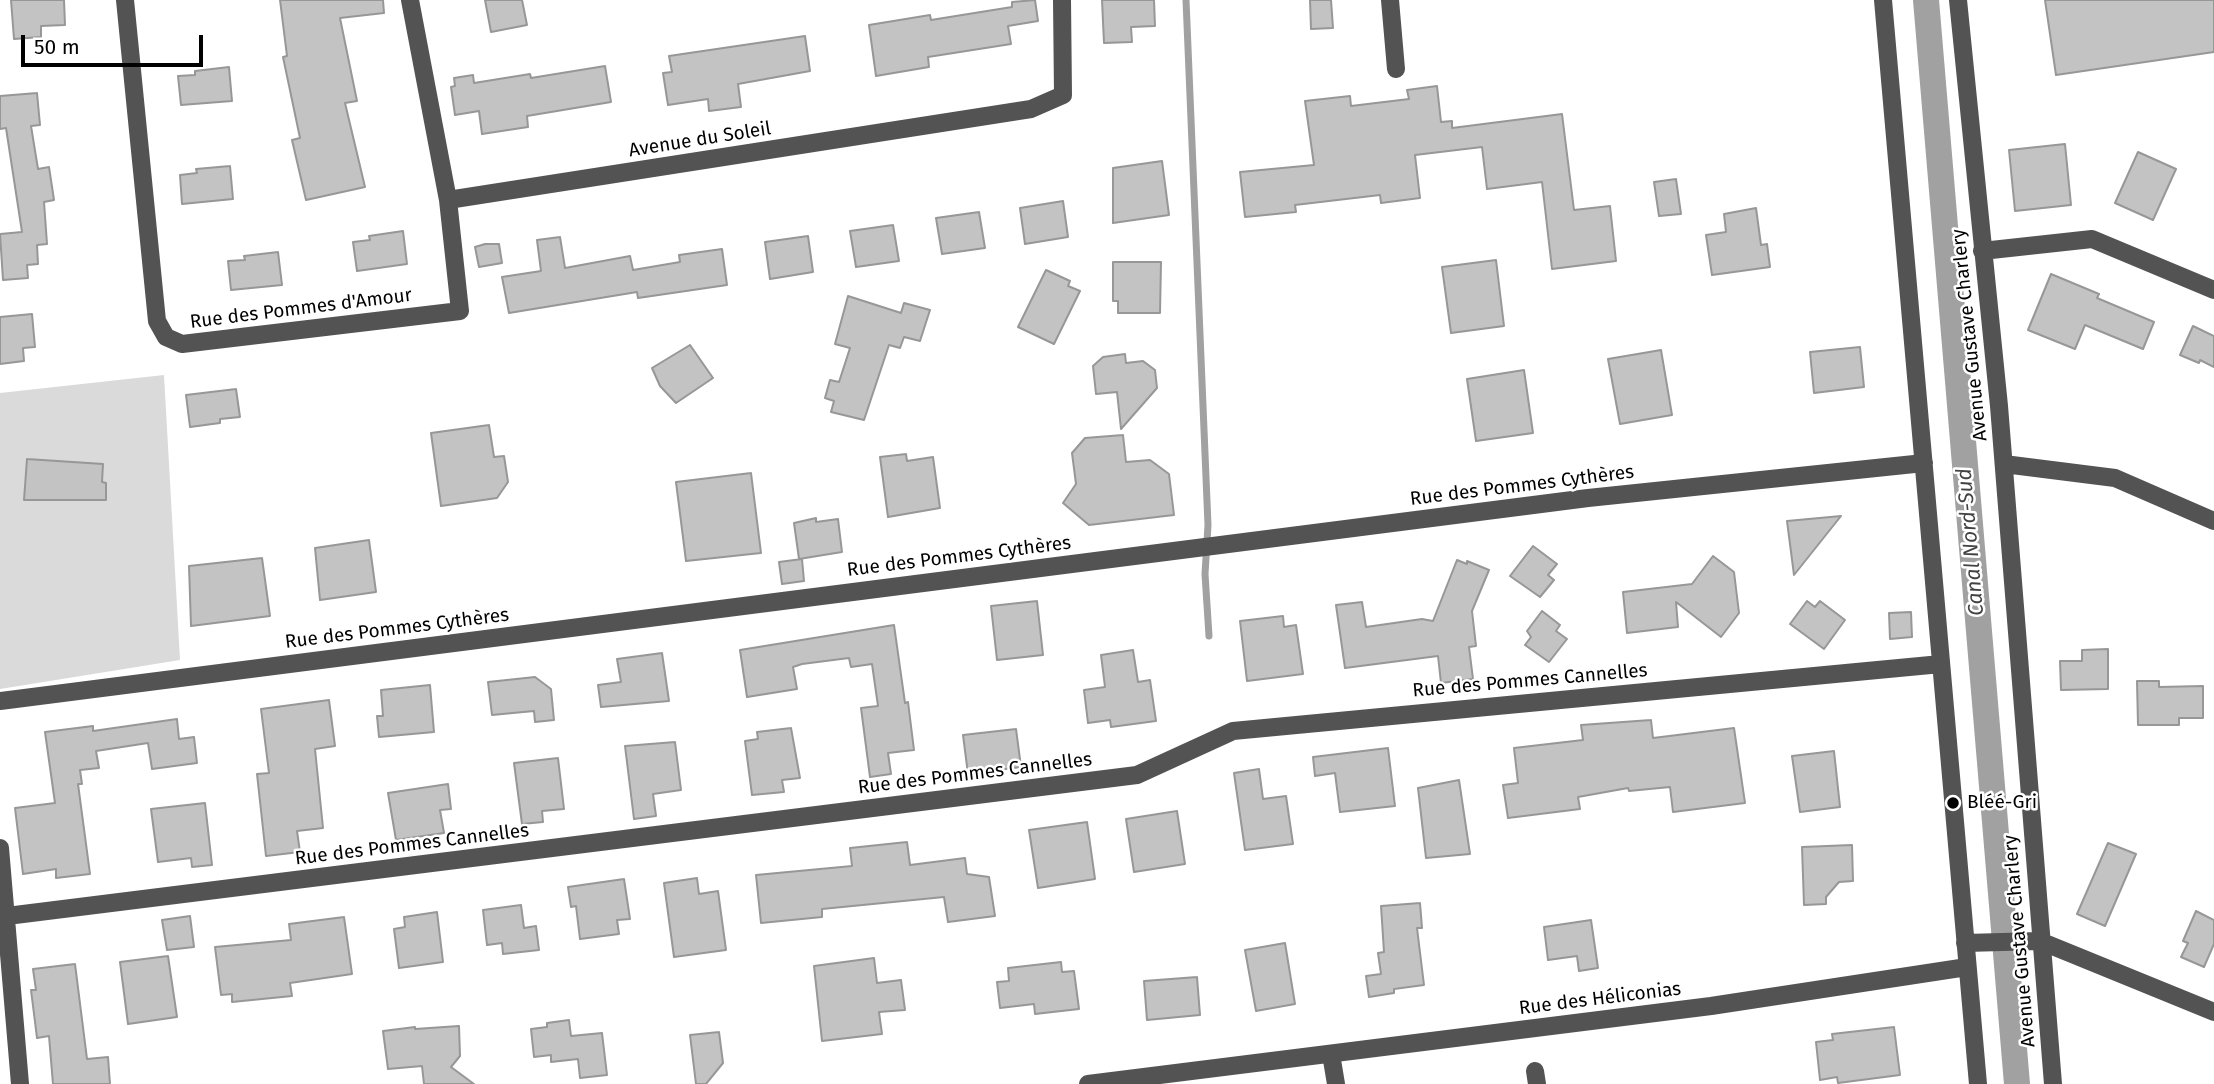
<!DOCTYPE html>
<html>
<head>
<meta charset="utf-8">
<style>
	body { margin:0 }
	#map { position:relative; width:2214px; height:1084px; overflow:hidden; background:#fff; font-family:"Fira Sans",sans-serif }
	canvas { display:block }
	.scale { position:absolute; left:21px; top:35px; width:182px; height:32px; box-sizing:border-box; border:4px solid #000; border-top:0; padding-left:9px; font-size:21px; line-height:24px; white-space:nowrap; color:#000; -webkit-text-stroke:5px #fff; paint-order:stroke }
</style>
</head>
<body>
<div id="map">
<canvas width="2214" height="1084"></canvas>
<div class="scale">50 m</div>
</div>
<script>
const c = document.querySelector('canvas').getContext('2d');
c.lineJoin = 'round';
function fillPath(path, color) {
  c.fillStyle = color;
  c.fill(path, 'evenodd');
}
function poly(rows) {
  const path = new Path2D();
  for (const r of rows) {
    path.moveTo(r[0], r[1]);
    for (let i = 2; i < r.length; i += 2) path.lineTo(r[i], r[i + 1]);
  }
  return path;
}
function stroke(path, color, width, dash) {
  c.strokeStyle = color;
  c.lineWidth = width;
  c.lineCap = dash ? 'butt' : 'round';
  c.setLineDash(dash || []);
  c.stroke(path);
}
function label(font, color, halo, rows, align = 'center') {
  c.font = font + ' "Fira Sans",sans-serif';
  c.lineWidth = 5;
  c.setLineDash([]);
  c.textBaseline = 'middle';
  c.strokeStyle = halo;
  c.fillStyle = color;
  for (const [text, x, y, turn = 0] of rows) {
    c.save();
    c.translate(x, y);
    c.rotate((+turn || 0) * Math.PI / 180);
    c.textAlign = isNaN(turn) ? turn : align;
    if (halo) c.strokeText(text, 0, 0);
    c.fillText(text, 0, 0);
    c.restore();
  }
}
const green = poly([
	[164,375,180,660,0,689,0,393]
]);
const stream = poly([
	[1186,0,1208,525,1205,574,1209,636]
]);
const canal = poly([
	[1926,0,2017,1084]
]);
const building = poly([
	[11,0,64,0,65,25,41,26,41,37,14,39,11,0],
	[280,0,383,0,384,13,340,18,357,101,345,103,365,187,306,200,292,140,300,138,283,57,287,56,280,0],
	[485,0,522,0,527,25,491,32,485,0],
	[1035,0,1038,21,1008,26,1011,44,928,57,929,67,876,76,869,25,930,15,931,20,1012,7,1012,2,1035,0],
	[1102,0,1154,0,1155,26,1131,27,1132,42,1104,43,1102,0],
	[1310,0,1331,0,1333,28,1311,29,1310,0],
	[2045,0,2214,0,2214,52,2056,75,2045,0],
	[805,36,810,71,738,84,741,107,709,111,708,99,668,105,663,73,672,72,669,56,805,36],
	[605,66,611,102,527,116,528,127,482,134,479,111,455,115,451,87,455,86,454,78,473,75,474,83,530,74,531,78,605,66],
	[229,67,232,101,181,105,178,76,195,75,195,71,229,67],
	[1437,86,1441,122,1452,121,1452,128,1562,114,1574,210,1610,206,1616,261,1552,269,1542,182,1487,189,1482,147,1415,155,1420,198,1381,203,1380,195,1295,205,1296,212,1245,217,1240,172,1314,165,1305,101,1350,96,1351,106,1409,99,1407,90,1437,86],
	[37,93,40,125,31,126,38,169,49,167,54,200,44,202,47,244,37,245,38,264,27,265,28,278,3,280,0,234,22,232,6,128,0,129,0,96,37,93],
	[2065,144,2071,205,2015,211,2009,150,2065,144],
	[2138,152,2176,169,2153,220,2115,203,2138,152],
	[1162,161,1169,215,1113,223,1113,168,1162,161],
	[230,166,233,199,182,204,180,175,197,173,196,169,230,166],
	[1676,179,1681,214,1659,216,1654,182,1676,179],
	[1063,201,1068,237,1025,244,1020,208,1063,201],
	[1756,208,1761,245,1767,244,1770,267,1712,275,1706,235,1726,232,1724,214,1756,208],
	[979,212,985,248,942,254,936,218,979,212],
	[893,225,899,261,856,267,850,231,893,225],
	[403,231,407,264,357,271,353,242,370,240,369,236,403,231],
	[808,236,813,272,770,279,765,242,808,236],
	[560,237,565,268,630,256,633,270,680,262,679,255,722,249,727,285,638,298,637,292,509,313,502,277,541,271,537,240,560,237],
	[485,244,499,244,502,263,479,267,475,247,485,244],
	[278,252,282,285,231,290,228,261,245,260,244,256,278,252],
	[1496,260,1504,326,1451,333,1442,267,1496,260],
	[1113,262,1161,262,1160,313,1118,313,1118,301,1113,301,1113,262],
	[1046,270,1070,281,1068,286,1080,291,1054,344,1018,327,1046,270],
	[2051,274,2099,294,2097,298,2154,322,2143,349,2085,325,2075,349,2028,330,2051,274],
	[848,296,901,313,904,303,930,310,920,341,904,337,900,348,889,345,864,420,831,412,834,401,825,398,830,380,839,382,850,348,835,344,848,296],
	[32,314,35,347,23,348,24,361,0,364,0,317,32,314],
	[2193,326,2214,336,2214,367,2200,360,2199,363,2180,355,2193,326],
	[690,345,713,378,676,403,660,386,652,368,690,345],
	[1860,347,1864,387,1814,393,1810,352,1860,347],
	[1661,350,1672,415,1620,424,1608,359,1661,350],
	[1125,354,1126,363,1143,361,1155,370,1157,388,1121,429,1117,392,1096,394,1093,366,1103,357,1125,354],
	[1524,370,1533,433,1476,441,1467,379,1524,370],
	[236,389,240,417,220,419,220,423,190,427,186,395,236,389],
	[489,425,494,457,504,456,508,482,497,498,441,506,431,433,489,425],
	[1123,435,1126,462,1150,460,1169,474,1174,515,1089,525,1063,503,1076,484,1072,453,1085,438,1123,435],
	[906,454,907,461,933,457,940,508,888,517,880,457,906,454],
	[27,459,103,464,102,482,106,483,106,500,24,500,27,459],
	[751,473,761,553,686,561,676,482,751,473],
	[1841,516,1794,575,1787,521,1841,516],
	[816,518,816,522,838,519,842,552,799,559,794,523,816,518],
	[369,540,376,592,320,600,315,548,369,540],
	[1533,546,1557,564,1548,575,1554,580,1540,597,1510,576,1533,546],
	[1713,556,1734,572,1739,613,1721,637,1676,602,1678,627,1627,633,1623,592,1692,584,1713,556],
	[262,558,270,616,191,626,189,566,262,558],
	[802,559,804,581,782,584,779,562,802,559],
	[1457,560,1467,564,1467,561,1489,570,1472,611,1476,646,1469,647,1473,679,1441,683,1438,656,1345,668,1336,605,1362,602,1366,627,1422,619,1433,621,1457,560],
	[1037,601,1043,655,997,660,991,606,1037,601],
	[1807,601,1815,607,1820,601,1845,620,1824,649,1790,624,1807,601],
	[1542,611,1560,625,1556,631,1567,639,1549,662,1525,645,1531,637,1527,631,1542,611],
	[1911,612,1912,637,1890,639,1889,613,1911,612],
	[1283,616,1284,627,1296,625,1303,674,1247,681,1240,621,1283,616],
	[894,625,905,703,908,702,914,750,888,753,891,774,870,777,861,708,878,706,872,664,851,667,849,658,802,664,793,667,797,689,747,697,740,650,894,625],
	[2108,649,2108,689,2061,690,2060,661,2082,661,2082,650,2108,649],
	[1133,650,1138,682,1150,680,1156,721,1111,727,1110,720,1088,723,1084,690,1105,687,1101,655,1133,650],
	[662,653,669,701,601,707,598,685,621,682,617,659,662,653],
	[535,677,551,689,554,720,535,722,534,711,492,715,488,682,535,677],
	[2137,681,2159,681,2159,687,2203,686,2203,718,2179,718,2179,725,2138,725,2137,681],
	[430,685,434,732,379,737,377,716,383,716,381,690,430,685],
	[329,700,335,746,315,749,323,828,297,831,300,852,266,856,257,774,269,773,261,709,329,700],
	[177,719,179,739,194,737,197,763,152,769,148,743,96,751,99,768,80,770,82,784,78,784,90,874,56,878,56,869,23,874,15,808,55,803,45,732,93,726,93,731,177,719],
	[1651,720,1653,738,1734,728,1745,803,1673,812,1670,787,1629,791,1628,788,1578,797,1580,809,1508,818,1503,785,1518,783,1514,748,1583,740,1581,725,1651,720],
	[791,728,800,778,782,780,784,792,752,795,745,741,758,739,757,732,791,728],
	[1016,729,1021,767,968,774,963,735,1016,729],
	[675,742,681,790,653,794,656,816,634,819,625,746,675,742],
	[1388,748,1395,806,1340,812,1335,773,1315,776,1313,757,1388,748],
	[1834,751,1840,807,1800,812,1792,756,1834,751],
	[558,758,564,809,542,811,543,822,522,824,514,763,558,758],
	[1259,769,1263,799,1286,796,1293,844,1245,850,1234,773,1259,769],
	[1459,780,1470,854,1426,858,1418,788,1459,780],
	[448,784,451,809,440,810,444,833,396,840,388,793,448,784],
	[205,803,212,865,192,867,191,858,158,862,151,809,205,803],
	[1177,811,1185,864,1134,872,1126,819,1177,811],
	[1087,822,1095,879,1038,888,1029,830,1087,822],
	[907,842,910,865,965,858,967,874,989,877,995,916,948,922,944,897,822,909,822,917,761,923,756,875,852,866,850,848,907,842],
	[2108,843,2136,854,2105,926,2077,914,2108,843],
	[1852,845,1853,881,1839,882,1826,897,1826,904,1804,905,1802,847,1852,845],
	[697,878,699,894,718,891,726,950,674,957,664,883,697,878],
	[624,879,630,919,617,920,619,934,580,939,576,906,571,907,568,887,624,879],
	[1420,903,1422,928,1417,928,1424,985,1394,989,1394,993,1369,997,1366,976,1381,974,1378,953,1384,952,1381,906,1420,903],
	[521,905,524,928,536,926,539,950,503,954,502,943,487,945,483,910,521,905],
	[2196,911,2214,920,2214,944,2204,967,2181,957,2188,943,2183,941,2196,911],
	[437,912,443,962,399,968,394,929,405,927,404,917,437,912],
	[190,916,194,947,167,950,162,920,190,916],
	[344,917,352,974,290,983,292,996,232,1002,232,994,221,995,215,947,291,940,289,924,344,917],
	[1591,920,1598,968,1579,971,1577,956,1548,960,1544,927,1591,920],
	[1285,943,1295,1004,1256,1011,1245,950,1285,943],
	[168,956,177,1017,128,1024,120,962,168,956],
	[874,958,877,983,901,980,905,1010,879,1012,882,1034,822,1041,814,966,874,958],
	[1061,962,1062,972,1074,971,1079,1009,1035,1014,1034,1004,1000,1008,997,982,1009,981,1008,968,1061,962],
	[75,964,87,1059,108,1057,110,1084,53,1084,49,1036,37,1038,31,990,36,990,33,969,75,964],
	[1197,977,1200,1015,1147,1020,1144,981,1197,977],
	[569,1020,571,1036,602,1033,607,1075,580,1078,578,1059,551,1062,551,1055,534,1057,531,1029,547,1027,547,1023,569,1020],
	[459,1026,460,1056,451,1067,474,1084,424,1084,422,1066,388,1069,383,1031,415,1027,415,1029,459,1026],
	[1894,1027,1900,1075,1838,1083,1837,1077,1820,1080,1816,1042,1833,1040,1832,1034,1894,1027],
	[719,1032,723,1063,706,1084,696,1084,690,1035,719,1032]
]);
const minor = poly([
	[125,0,157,321,166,337,182,344,460,311,448,200,410,0],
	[1390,0,1396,69],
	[1883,0,1978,1084],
	[1958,0,1999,406,2053,1084],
	[448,200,1031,109,1063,95,1062,0],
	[1982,251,2092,239,2214,290],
	[2004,464,2115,478,2214,521],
	[0,701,1588,498,1924,463],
	[0,848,20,1084],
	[7,916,1137,775,1233,731,1941,664],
	[1965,943,2040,941,2214,1012],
	[1331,1054,1336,1084],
	[1535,1071,1537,1084],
	[1088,1084,1711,1006,1967,967]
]);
const markers = [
	[1953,803,7,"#000"]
];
const streetNames = [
	["Avenue du Soleil",700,140,-9],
	["Rue des Pommes d'Amour",301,309,-7],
	["Avenue Gustave Charlery",1970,335,-96],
	["Rue des Pommes Cythères",1522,486,-7],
	["Rue des Pommes Cythères",959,557,-7],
	["Rue des Pommes Cythères",397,629,-7],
	["Rue des Pommes Cannelles",1530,681,-5],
	["Rue des Pommes Cannelles",975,774,-7],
	["Rue des Pommes Cannelles",412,845,-7],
	["Avenue Gustave Charlery",2020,941,-95],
	["Rue des Héliconias",1600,999,-7]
];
const poiNames = [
	["Bléé-Gri",1967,803]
];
const waterNames = [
	["Canal Nord-Sud",1971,542,-95]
];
fillPath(green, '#dadada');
stroke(stream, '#a1a1a1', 7);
stroke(canal, '#a1a1a1', 26);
fillPath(building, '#c3c3c3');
stroke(building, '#979797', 2);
stroke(minor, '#535353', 18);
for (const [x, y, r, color] of markers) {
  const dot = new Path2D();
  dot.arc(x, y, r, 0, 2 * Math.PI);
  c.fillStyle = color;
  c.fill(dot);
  stroke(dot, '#fff', 2.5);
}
label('19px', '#000', '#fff', streetNames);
label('19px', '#000', '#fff', poiNames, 'left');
label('italic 21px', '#424242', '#fff', waterNames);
</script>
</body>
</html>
